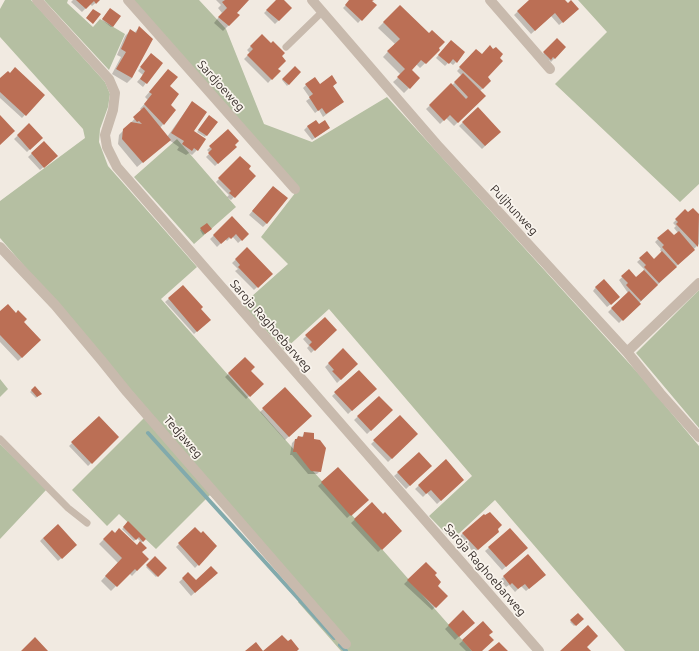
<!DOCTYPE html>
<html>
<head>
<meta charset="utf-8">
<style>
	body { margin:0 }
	canvas { display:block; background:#f1eae1 }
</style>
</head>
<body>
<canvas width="699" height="651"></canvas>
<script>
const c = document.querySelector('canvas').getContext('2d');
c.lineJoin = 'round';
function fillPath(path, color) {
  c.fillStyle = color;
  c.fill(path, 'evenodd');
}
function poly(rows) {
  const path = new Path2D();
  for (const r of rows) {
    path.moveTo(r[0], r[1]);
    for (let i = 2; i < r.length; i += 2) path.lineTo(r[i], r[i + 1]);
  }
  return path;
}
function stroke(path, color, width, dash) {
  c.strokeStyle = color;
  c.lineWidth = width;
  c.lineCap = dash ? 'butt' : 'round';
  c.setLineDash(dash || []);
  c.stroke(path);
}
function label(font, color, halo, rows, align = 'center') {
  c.font = font + ' Ubuntu,sans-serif';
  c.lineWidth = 3.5;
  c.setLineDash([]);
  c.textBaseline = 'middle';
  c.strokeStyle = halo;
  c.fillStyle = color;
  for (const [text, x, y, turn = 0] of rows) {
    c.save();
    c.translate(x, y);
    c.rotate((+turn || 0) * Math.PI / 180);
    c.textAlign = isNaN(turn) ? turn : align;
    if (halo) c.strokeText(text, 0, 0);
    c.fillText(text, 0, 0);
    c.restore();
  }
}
const green = poly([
	[5,0,31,0,105,82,110,94,108,107,100,129,99,142,108,166,197,267,161,299,472,651,341,651,298,602,302,598,210,495,156,549,119,514,107,526,72,490,150,412,0,238,0,201,85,138,83,129,0,37,0,9],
	[44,0,68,0,67,3,93,27,100,19,125,34,109,70],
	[132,0,199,0,226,29,264,124,312,142,387,97,637,372,699,446,699,651,625,651,495,500,452,540,429,516,472,476,329,309,284,350,242,305,288,264,261,237,299,188],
	[578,0,699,0,699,184,680,202,555,84,607,32],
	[177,139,236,207,194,244,134,177],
	[699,290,699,428,636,353],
	[0,379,8,389,0,397],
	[0,444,47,489,0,539]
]);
const shadow = poly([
	[73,0,99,0,92,6,90,4,82,12,71,2],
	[216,0,248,0,236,13,239,15,223,31,214,23,222,13,218,8,221,5],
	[277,0,283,0,291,8,275,24,264,13],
	[351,0,372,0,371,1,375,5,358,23,343,8],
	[530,0,564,0,575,12,559,25,551,16,531,34,514,15],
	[400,6,439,50,420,68,416,64,410,70,419,78,404,93,393,82,401,75,383,57,395,44,378,28],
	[108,11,113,26,111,27,102,20],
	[139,28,132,78,127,83,112,74,121,57,117,55,125,36,130,31,134,33],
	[262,35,281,56,277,69,279,71,268,83,244,59,250,53,247,50],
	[557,40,565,47,551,62,549,60,547,62,541,56],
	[448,44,456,62,453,65,449,62,445,66,436,58],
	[476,51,482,55,499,58,486,77,490,81,480,91,485,96,454,126,446,118,440,124,426,109,462,76,457,71],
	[148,58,146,83,143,87,137,82,143,75,138,71],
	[295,67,300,72,287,86,282,80],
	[168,70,170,105,175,110,160,128,167,137,192,102,193,131,197,150,192,155,189,153,186,155,177,150,179,147,169,140,137,167,118,144,119,135,142,111,140,109,148,100,145,97],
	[0,80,44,95,22,118,0,98],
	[336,83,332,87,339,105,323,117,319,110,315,113,306,101,310,98,303,88,306,85],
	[478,108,500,132,482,149,459,126],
	[208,117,217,122,205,137,197,132],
	[29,125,41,138,27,152,14,139],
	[319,125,325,131,312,140,304,130,308,126],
	[228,131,235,147,215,166,206,157,210,153,207,150],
	[44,142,53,159,40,170,28,157],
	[240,157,247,169,255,176,231,200,227,197,229,195,216,182],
	[270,190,267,223,263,227,249,215],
	[693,209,699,215,699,244,619,323,608,312,628,293,619,280,629,271,636,278,643,272,644,269,637,262,647,253,654,260,662,253,660,250,661,249,655,242,658,239,674,237,678,233,674,228,676,226,673,223,685,211,688,214],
	[232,218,248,234,238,243,232,236,227,241,225,239,217,247,210,239],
	[207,224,211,229,203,235,200,230],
	[247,249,271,274,254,290,235,271,238,269,232,263],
	[183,286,200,310,206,323,194,334,165,302],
	[596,287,616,300,607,307,593,291],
	[0,313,16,314,40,340,18,361,0,342],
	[325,318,336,330,311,353,307,348,309,346,303,339],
	[343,350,357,364,337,383,325,367],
	[245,358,250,371,262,384,246,399,225,377],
	[358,371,375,389,348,414,332,396],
	[35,387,40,394,36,398,30,392],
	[285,388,311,416,285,440,260,412],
	[379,397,392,410,367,434,354,420],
	[400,416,417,434,388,462,371,444],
	[99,417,118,437,88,466,69,446],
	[305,433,312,440,320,471,317,474,308,474,292,455,290,455,292,443,298,437,301,438],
	[419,454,430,466,406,489,394,476],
	[445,461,463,480,437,504,427,493,423,497,415,489],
	[338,468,364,503,347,518,318,486],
	[372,504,401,531,378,552,351,523],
	[128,523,145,539,141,543,141,553,148,559,132,576,129,573,111,591,101,581,118,563,99,544,112,531,137,546,141,542,137,538,134,541,122,529],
	[195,528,216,546,195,568,176,547],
	[496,529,495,535,474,553,460,536,463,533],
	[510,529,523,551,502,570,485,551],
	[43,538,73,548,58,561,40,541],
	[528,556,541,578,526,591,521,586,515,592,509,585,506,587,500,580],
	[155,558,165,568,156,577,146,567],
	[426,563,433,575,436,586,446,596,432,610,404,584],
	[216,573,191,596,179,582,188,574,196,582],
	[463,612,473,623,455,640,445,629],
	[578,614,583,619,574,626,570,622],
	[483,623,488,635,481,651,466,651,459,644]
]);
const stream = poly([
	[148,433,334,638],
	[340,645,346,651]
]);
const building = poly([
	[76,0,100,0,96,4,94,1,86,9],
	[225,0,249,0,237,13,240,15,229,26,218,17,227,8,222,2],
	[276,0,284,0,292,8,279,21,266,10],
	[349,0,374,0,372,1,377,5,362,21,345,5],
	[529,0,565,0,568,3,571,0,579,9,563,23,555,13,535,31,517,11],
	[400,5,429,33,432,30,445,42,439,48,440,50,426,64,421,60,412,70,420,78,410,89,397,77,405,69,387,51,400,39,383,22],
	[110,8,121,16,113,27,102,19],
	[93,9,101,14,93,24,86,18],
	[139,26,153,39,132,78,116,69,126,52,121,49,130,29,136,33],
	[262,34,271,43,273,41,285,53,282,56,286,61,278,69,281,71,272,80,247,55,253,49,250,46],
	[557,38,566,47,555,59,553,57,551,60,543,52],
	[451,40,465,52,457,63,453,59,449,64,438,55],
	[490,45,493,49,496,47,503,54,500,58,503,61,488,77,491,81,483,89,459,67,476,49,482,54],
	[151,53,163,63,147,84,140,79,145,71,140,67],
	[295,66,301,72,289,85,282,79],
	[15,67,45,95,26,116,0,92,0,78,8,71,10,73],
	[168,69,178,77,170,86,179,94,171,105,176,110,164,125,144,104,152,94,149,92],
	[463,73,486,96,458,123,450,115,444,121,429,105,451,83,466,99,468,97,454,82],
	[332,75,337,83,333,86,344,102,326,114,322,108,318,111,309,97,313,94,305,84,315,77,320,84],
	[192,101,207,112,194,131,206,139,198,151,194,148,192,151,182,144,184,141,171,133],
	[144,107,171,140,143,163,122,139,123,129,131,122,142,124,139,121,137,122,133,117],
	[478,107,501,132,485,146,462,122],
	[0,115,15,131,0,145],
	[209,115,218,122,207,136,198,130],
	[316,120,319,124,325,120,330,128,315,138,307,126],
	[29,123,43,138,30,150,17,135],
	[228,129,239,141,235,145,237,147,218,164,208,153,212,149,209,146],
	[44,141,58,156,44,168,31,153],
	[240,156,251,166,249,169,256,176,235,198,229,193,231,191,218,178],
	[273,186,288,198,267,224,252,211],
	[693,208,699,214,698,247,676,224,678,222,675,219,685,209,688,212],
	[232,216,249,234,242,241,236,234,231,239,229,237,221,244,213,235],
	[207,223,212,229,205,234,200,228],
	[668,229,674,235,679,231,695,250,678,265,662,247,664,245,657,238],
	[247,247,273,274,258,288,238,267,240,265,235,259],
	[647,251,654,259,662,251,677,267,659,283,644,267,646,265,639,258],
	[629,269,636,277,644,270,658,285,641,301,626,285,628,283,621,276],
	[604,279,620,297,611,305,595,287],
	[183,285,203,307,201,309,211,320,197,332,168,298],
	[629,291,641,304,623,321,611,308],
	[8,304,16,313,18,310,27,319,24,322,41,340,22,358,0,335,0,311],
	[325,317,337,330,315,351,309,345,312,342,305,335],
	[343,348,358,364,341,380,332,371,334,370,328,363],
	[245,357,255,367,251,371,264,384,250,397,228,373],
	[359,370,377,389,352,411,334,392],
	[35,386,42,394,37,397,31,390],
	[285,387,312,416,289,437,262,408],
	[379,396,393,410,371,431,357,416],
	[400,415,418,434,392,459,373,440],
	[99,416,119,437,92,464,71,442],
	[304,432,314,433,314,439,320,440,326,448,321,472,311,471,296,452,293,452,295,439,297,439,298,436,303,437],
	[419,452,432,466,410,486,397,472],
	[446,459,464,480,441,501,431,490,426,494,418,485],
	[338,467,369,500,351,516,321,482],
	[372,502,383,514,385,512,402,531,382,550,354,519],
	[490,512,502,525,498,529,499,532,478,550,462,533,484,514,485,515],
	[128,521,146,539,143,542,139,537,136,540,123,527],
	[58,524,77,545,62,559,43,538],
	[195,527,201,533,203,531,217,546,199,566,178,543],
	[119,528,137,545,140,541,147,548,142,552,149,559,137,571,135,569,117,587,105,576,122,558,103,539,112,530,115,533],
	[510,528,528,548,506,567,488,547],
	[528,554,546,575,529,589,525,584,518,589,512,583,510,585,503,576],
	[155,556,167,568,158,577,146,565],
	[426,562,437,573,435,575,441,582,438,586,448,596,436,608,407,580],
	[211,566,218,573,195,593,182,578,188,572,196,580],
	[463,610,475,623,459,637,448,625],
	[578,613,584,619,576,626,570,620],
	[483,621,493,632,489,635,494,640,482,651,472,651,462,640],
	[588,625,598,636,587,647,591,651,560,651],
	[282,635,288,641,291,639,299,649,297,651,263,651],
	[35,637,48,651,21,651],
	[256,642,263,651,245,651],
	[499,642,508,651,488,651]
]);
const lane = poly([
	[286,47,322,12],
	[0,439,68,508,87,523]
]);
const street = poly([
	[37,0,109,79,115,93,113,110,105,135,107,147,117,167,539,651],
	[128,0,295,189],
	[312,0,439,147,627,352,660,393,699,437],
	[490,0,550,69],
	[0,247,55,305,102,361,127,392,346,644],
	[627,352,699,283]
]);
const streetNames = [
	["Sardjoeweg",221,86,48],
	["Puljhunweg",514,210,47],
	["Saroja Raghoebarweg",271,326,49],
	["Tedjaweg",183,437,49],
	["Saroja Raghoebarweg",485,570,49]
];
fillPath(green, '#b5bfa2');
fillPath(shadow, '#0003');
stroke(stream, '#82aaac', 4);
fillPath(building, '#bb6f55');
stroke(lane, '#c8baad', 7);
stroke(street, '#c8baad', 10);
label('12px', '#382f2b', '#f9f4ed', streetNames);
</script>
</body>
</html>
